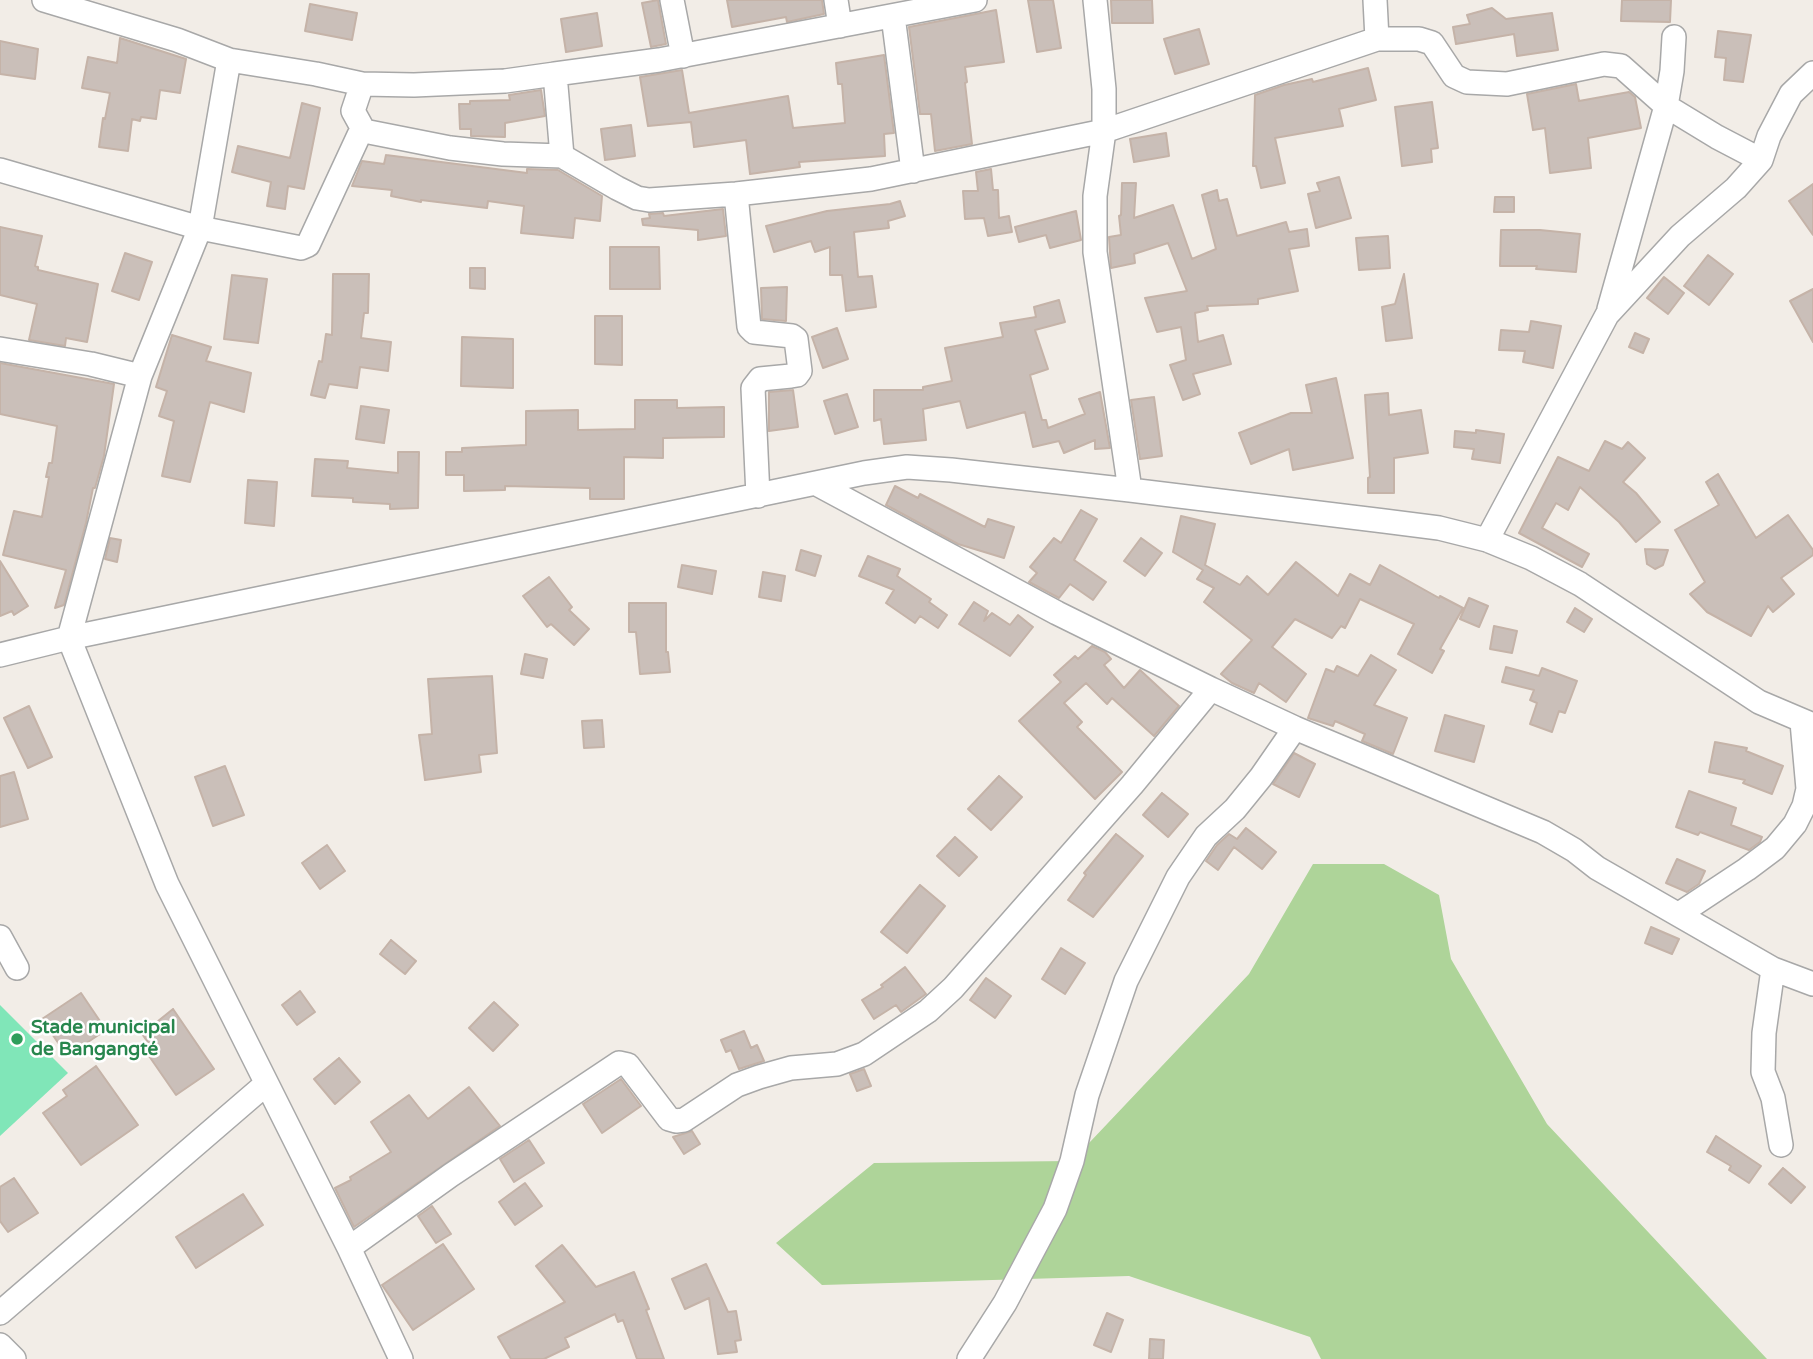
<!DOCTYPE html>
<html>
<head>
<meta charset="utf-8">
<style>
	body { margin:0 }
	canvas { display:block; background:#f2ede7 }
</style>
</head>
<body>
<canvas width="1813" height="1359"></canvas>
<script>
const c = document.querySelector('canvas').getContext('2d');
c.lineJoin = 'round';
function fillPath(path, color) {
  c.fillStyle = color;
  c.fill(path, 'evenodd');
}
function poly(rows) {
  const path = new Path2D();
  for (const r of rows) {
    path.moveTo(r[0], r[1]);
    for (let i = 2; i < r.length; i += 2) path.lineTo(r[i], r[i + 1]);
  }
  return path;
}
function stroke(path, color, width, dash) {
  c.strokeStyle = color;
  c.lineWidth = width;
  c.lineCap = dash ? 'butt' : 'round';
  c.setLineDash(dash || []);
  c.stroke(path);
}
function label(font, color, halo, rows, align = 'center') {
  c.font = font + ' "Varela Round",sans-serif';
  c.lineWidth = 5;
  c.setLineDash([]);
  c.textBaseline = 'middle';
  c.strokeStyle = halo;
  c.fillStyle = color;
  for (const [text, x, y, turn = 0] of rows) {
    c.save();
    c.translate(x, y);
    c.rotate((+turn || 0) * Math.PI / 180);
    c.textAlign = isNaN(turn) ? turn : align;
    if (halo) c.strokeText(text, 0, 0);
    c.fillText(text, 0, 0);
    c.restore();
  }
}
const forest = poly([
	[1313,864,1384,864,1439,895,1451,959,1547,1124,1767,1359,1321,1359,1310,1337,1129,1276,822,1285,776,1243,874,1163,1072,1161,1249,974]
]);
const pitch = poly([
	[0,1005,68,1073,0,1136]
]);
const building = poly([
	[658,0,666,44,651,47,642,3,658,0],
	[727,0,822,0,824,14,787,22,786,17,732,27,727,0],
	[1028,0,1053,0,1061,48,1037,52,1028,0],
	[1111,0,1152,0,1153,23,1112,23,1111,0],
	[1622,0,1671,0,1670,22,1621,21,1622,0],
	[310,4,357,13,352,40,305,31,310,4],
	[1492,8,1506,19,1552,13,1558,50,1517,56,1514,34,1456,44,1453,27,1470,24,1467,15,1492,8],
	[996,10,1004,62,965,67,967,82,965,83,972,144,935,151,931,114,920,114,909,27,996,10],
	[597,13,602,46,566,52,561,19,597,13],
	[1199,29,1209,64,1175,74,1164,39,1199,29],
	[1718,31,1751,35,1743,82,1724,80,1726,58,1715,57,1718,31],
	[120,38,186,59,180,93,160,90,156,119,141,117,140,121,132,119,128,151,99,147,103,118,105,119,110,93,82,88,88,57,117,63,120,38],
	[0,41,38,49,35,79,0,74,0,41],
	[884,55,894,133,884,134,885,156,799,162,800,167,750,174,746,140,694,147,691,122,648,126,640,77,682,70,689,113,788,96,793,128,845,123,842,84,838,84,836,63,884,55],
	[1368,68,1376,100,1339,109,1343,126,1275,138,1285,183,1261,188,1256,166,1253,166,1255,95,1284,85,1312,79,1313,82,1368,68],
	[1576,84,1579,101,1629,92,1635,97,1641,128,1588,138,1591,168,1550,173,1545,128,1533,130,1527,94,1576,84],
	[541,90,545,116,505,123,505,137,471,136,471,129,460,129,459,104,470,104,470,101,510,100,509,95,541,90],
	[1432,102,1438,148,1431,149,1432,162,1402,166,1395,107,1432,102],
	[302,103,320,108,304,189,288,186,285,209,267,206,271,182,232,172,238,146,290,158,302,103],
	[631,125,635,156,605,160,601,129,631,125],
	[1166,133,1169,156,1134,162,1130,139,1166,133],
	[386,155,527,173,527,169,558,170,602,196,600,221,575,218,573,238,521,233,524,206,488,201,487,208,421,200,421,202,391,196,392,190,352,186,362,161,384,164,386,155],
	[991,169,993,190,998,190,999,218,1009,216,1012,232,988,236,984,218,965,219,963,191,978,191,976,172,991,169],
	[1339,177,1351,218,1316,228,1308,194,1320,191,1317,183,1339,177],
	[1122,183,1136,183,1134,218,1173,205,1192,259,1216,249,1202,195,1217,190,1219,201,1227,199,1237,236,1286,222,1289,232,1307,229,1309,246,1289,249,1298,291,1258,299,1258,304,1207,306,1208,310,1195,313,1198,342,1223,335,1231,364,1193,374,1200,394,1183,400,1170,365,1186,360,1181,327,1157,332,1145,298,1187,291,1168,243,1134,254,1135,263,1111,268,1109,237,1121,235,1119,216,1121,215,1122,183],
	[1813,184,1813,235,1789,201,1813,184],
	[1495,197,1514,197,1514,212,1494,212,1495,197],
	[900,201,905,216,888,221,889,228,854,232,858,277,872,276,876,307,846,311,842,275,830,275,830,247,815,252,811,241,774,252,766,226,827,211,890,204,900,201],
	[723,209,726,236,698,240,698,230,643,225,642,219,650,218,649,214,663,213,664,216,723,209],
	[1076,211,1081,240,1050,248,1046,235,1019,242,1015,227,1076,211],
	[0,227,42,236,35,266,38,267,38,270,98,284,87,342,66,338,65,346,29,340,37,304,0,295,0,227],
	[1501,230,1540,230,1580,234,1576,272,1536,269,1537,266,1500,266,1501,230],
	[1388,236,1390,268,1359,270,1356,238,1388,236],
	[610,247,659,247,660,289,610,289,610,247],
	[125,253,152,262,139,300,112,291,125,253],
	[1708,255,1733,274,1709,305,1684,286,1708,255],
	[470,268,485,268,485,289,470,288,470,268],
	[333,274,369,274,368,313,364,313,361,338,391,342,388,371,360,367,357,388,329,384,325,398,311,395,319,361,322,362,326,334,332,335,333,274],
	[1404,274,1412,338,1386,341,1382,307,1395,304,1404,274],
	[232,275,267,279,258,343,224,339,232,275],
	[1664,277,1684,293,1668,314,1647,298,1664,277],
	[787,287,786,321,762,319,761,288,787,287],
	[1813,289,1813,342,1790,301,1813,289],
	[1059,300,1065,322,1035,330,1048,369,1030,375,1042,420,1046,420,1048,428,1085,414,1079,399,1100,392,1110,448,1095,449,1095,440,1064,453,1059,441,1033,447,1025,412,967,428,960,401,923,409,926,440,884,444,881,419,874,421,874,390,923,390,923,387,952,381,945,348,1003,337,1000,323,1036,317,1034,307,1059,300],
	[595,316,622,316,622,365,595,364,595,316],
	[1531,321,1561,326,1553,368,1523,362,1525,351,1499,350,1501,330,1529,332,1531,321],
	[837,328,848,359,823,368,812,337,837,328],
	[1635,333,1649,339,1643,353,1629,347,1635,333],
	[172,335,211,347,206,361,251,373,244,412,210,402,190,482,162,476,174,421,159,416,167,391,156,387,172,335],
	[462,337,513,339,513,388,461,386,462,337],
	[0,363,114,384,104,456,95,488,93,488,86,523,64,605,55,608,66,570,3,555,14,511,42,517,49,477,46,477,49,463,52,463,57,426,0,414,0,363],
	[1336,378,1353,458,1293,470,1289,449,1251,464,1239,433,1291,413,1312,413,1306,385,1336,378],
	[793,390,798,427,769,431,769,392,793,390],
	[1388,393,1389,415,1421,410,1428,453,1394,458,1394,493,1368,493,1368,478,1370,477,1365,395,1388,393],
	[847,394,858,427,835,434,824,401,847,394],
	[1154,397,1162,456,1140,459,1131,400,1154,397],
	[635,400,677,400,677,408,724,407,724,437,663,438,663,458,624,457,624,499,590,499,590,488,505,486,505,490,464,491,464,475,446,475,446,452,462,452,462,448,526,445,526,411,578,410,578,430,635,429,635,400],
	[361,406,389,410,384,443,356,439,361,406],
	[1476,430,1504,434,1500,463,1472,459,1474,449,1454,447,1455,431,1476,433,1476,430],
	[1605,441,1622,449,1628,442,1645,458,1623,482,1636,493,1660,522,1636,542,1619,522,1580,487,1568,510,1556,503,1542,528,1589,554,1582,567,1519,533,1558,457,1589,471,1605,441],
	[398,452,419,452,418,508,390,509,390,504,353,502,353,498,312,496,315,459,348,461,347,468,398,473,398,452],
	[1718,474,1756,538,1788,515,1813,550,1813,555,1781,578,1794,594,1773,612,1768,606,1751,636,1707,612,1690,594,1705,582,1675,530,1719,505,1706,482,1718,474],
	[248,480,277,482,274,526,245,523,248,480],
	[895,486,918,498,920,494,985,527,988,519,1014,527,1004,558,958,544,886,505,895,486],
	[1081,510,1097,519,1074,560,1106,582,1093,600,1070,584,1059,598,1029,582,1037,573,1030,567,1054,538,1061,543,1081,510],
	[1181,516,1215,524,1205,565,1240,585,1247,576,1268,595,1296,562,1338,596,1350,574,1370,585,1380,565,1439,598,1440,596,1463,608,1440,649,1444,651,1432,673,1398,654,1414,624,1360,599,1345,628,1341,626,1332,638,1295,619,1272,647,1306,674,1286,702,1259,683,1254,693,1232,683,1221,674,1252,640,1204,602,1214,588,1197,579,1203,570,1173,552,1181,516],
	[110,538,121,540,117,562,105,559,110,538],
	[1141,538,1162,553,1145,576,1124,561,1141,538],
	[1645,549,1668,550,1663,565,1655,569,1647,564,1645,549],
	[801,550,821,556,815,576,796,570,801,550],
	[868,556,900,569,897,576,931,599,929,602,947,615,938,628,920,616,915,623,886,603,894,590,859,576,868,556],
	[0,561,28,606,14,615,12,611,0,616,0,561],
	[682,565,716,571,712,594,678,587,682,565],
	[763,572,785,576,781,601,759,597,763,572],
	[549,577,572,607,569,610,589,629,574,645,551,624,547,627,523,596,549,577],
	[1469,598,1488,606,1479,627,1460,619,1469,598],
	[974,602,988,611,984,621,992,613,1010,625,1018,615,1033,627,1010,656,959,624,974,602],
	[629,603,666,603,666,652,668,652,670,672,640,674,636,632,629,632,629,603],
	[1575,608,1592,619,1584,632,1567,622,1575,608],
	[1494,626,1517,631,1512,653,1490,649,1494,626],
	[1092,646,1105,652,1111,659,1104,665,1124,688,1140,670,1179,706,1154,736,1112,698,1107,704,1086,683,1064,703,1082,722,1077,727,1122,772,1095,799,1019,721,1061,682,1054,675,1075,656,1078,659,1092,646],
	[525,654,547,659,543,678,521,674,525,654],
	[1371,655,1396,670,1374,705,1407,718,1393,754,1362,741,1365,734,1335,721,1333,726,1308,718,1326,669,1334,672,1337,666,1358,676,1371,655],
	[1506,667,1539,676,1542,668,1577,681,1565,713,1559,711,1552,732,1530,724,1537,703,1530,700,1534,690,1502,682,1506,667],
	[492,676,497,753,479,755,481,772,425,780,419,735,432,734,428,679,492,676],
	[29,706,52,757,28,768,4,718,29,706],
	[1445,715,1484,726,1474,762,1435,751,1445,715],
	[602,720,604,747,584,748,582,721,602,720],
	[1715,742,1747,748,1746,751,1783,766,1772,794,1743,783,1745,780,1709,772,1715,742],
	[1294,753,1315,764,1299,797,1273,784,1294,753],
	[225,766,244,815,213,826,195,777,225,766],
	[14,772,28,819,0,827,0,776,14,772],
	[999,776,1022,797,991,830,968,809,999,776],
	[1689,791,1736,808,1731,825,1762,837,1760,842,1749,850,1700,832,1698,835,1676,827,1689,791],
	[1162,793,1188,814,1168,837,1143,815,1162,793],
	[1246,828,1276,852,1262,869,1234,847,1218,870,1206,861,1217,845,1229,834,1237,839,1246,828],
	[1116,834,1143,856,1093,917,1068,900,1086,875,1084,873,1116,834],
	[955,837,977,857,959,876,937,856,955,837],
	[327,845,345,871,320,889,302,863,327,845],
	[1677,859,1705,871,1699,884,1687,892,1666,883,1677,859],
	[920,885,945,906,907,953,881,932,920,885],
	[1651,927,1679,939,1672,954,1645,943,1651,927],
	[391,940,416,961,405,974,380,954,391,940],
	[1061,948,1085,963,1065,994,1042,979,1061,948],
	[905,967,926,994,901,1012,896,1005,874,1019,862,1000,883,987,881,985,905,967],
	[986,978,1011,996,995,1018,970,1000,986,978],
	[300,991,315,1012,297,1025,282,1005,300,991],
	[81,993,106,1030,67,1056,42,1019,81,993],
	[494,1002,518,1025,493,1051,469,1028,494,1002],
	[173,1009,214,1069,176,1095,149,1056,155,1052,142,1034,173,1009],
	[744,1031,751,1048,757,1045,764,1061,739,1069,731,1050,726,1052,721,1040,744,1031],
	[339,1058,360,1082,335,1104,314,1079,339,1058],
	[96,1066,138,1125,81,1165,43,1113,67,1096,63,1090,96,1066],
	[864,1069,871,1086,857,1091,850,1074,864,1069],
	[621,1079,641,1106,602,1133,583,1104,621,1079],
	[469,1087,500,1126,354,1227,335,1188,351,1180,350,1177,391,1152,371,1122,409,1095,428,1119,469,1087],
	[692,1131,700,1144,684,1154,673,1137,692,1131],
	[1716,1136,1761,1166,1749,1183,1729,1170,1731,1166,1707,1152,1716,1136],
	[529,1140,544,1163,514,1182,500,1159,529,1140],
	[1783,1168,1805,1187,1791,1203,1769,1184,1783,1168],
	[14,1178,38,1213,8,1232,0,1221,0,1187,14,1178],
	[525,1183,542,1206,515,1225,499,1202,525,1183],
	[243,1194,263,1225,196,1268,176,1237,243,1194],
	[432,1206,451,1234,436,1243,418,1216,432,1206],
	[443,1244,474,1289,413,1330,382,1285,443,1244],
	[562,1245,596,1287,634,1272,649,1309,646,1310,664,1359,637,1359,623,1320,618,1322,615,1314,565,1338,569,1347,544,1359,511,1359,498,1337,565,1302,536,1266,562,1245],
	[706,1264,728,1312,736,1311,741,1340,735,1341,737,1352,718,1354,709,1298,685,1309,672,1279,706,1264],
	[1107,1313,1123,1320,1111,1352,1094,1345,1107,1313],
	[1150,1339,1164,1340,1163,1359,1149,1359,1150,1339]
]);
const minor = poly([
	[44,0,177,40,229,60,316,74,362,84,414,85,505,81,555,74],
	[672,0,683,56],
	[836,0,840,26],
	[1095,0,1104,89,1104,131,1377,39,1419,39,1432,43,1454,76,1467,82,1507,84,1604,64,1621,66,1666,106,1717,137,1761,160],
	[1375,0,1377,39],
	[893,16,913,171],
	[229,60,200,228,301,248,308,245,359,135,364,131,450,148,503,154,562,156,617,188,637,198,649,200,736,194,871,179,1104,131,1095,196,1095,252,1130,490],
	[362,84,353,111,364,131],
	[562,156,555,74,659,60,975,0],
	[0,170,200,228,140,376],
	[736,194,749,327,754,332,792,336,796,339,800,371,797,375,791,376,760,379,753,388,758,496],
	[1609,309,1666,106,1672,71,1674,37],
	[0,349,91,364,140,376,69,638,167,884,349,1248,401,1359],
	[817,484,1057,613,1211,689,1295,728,1543,832,1574,850,1597,868,1773,969,1764,1033,1763,1072,1773,1098,1781,1145],
	[1487,540,1607,315,1680,236,1736,188,1761,160,1769,136,1791,94,1813,73],
	[0,655,69,638,864,473,907,467,951,470,1130,490,1384,521,1439,528,1487,540,1531,558,1580,584,1759,702,1813,725],
	[1679,914,1747,869,1775,848,1795,824,1804,806,1808,789,1802,722],
	[0,937,17,968],
	[1773,969,1813,984],
	[349,1248,451,1175,619,1063,628,1065,669,1119,676,1121,684,1120,737,1085,759,1077,791,1068,837,1064,864,1054,928,1011,953,988,1132,785,1211,689],
	[0,1313,266,1084],
	[0,1345,14,1359],
	[969,1359,1005,1303,1055,1209,1072,1161,1087,1095,1126,981,1178,877,1206,836,1235,809,1261,777,1295,728]
]);
const markers = [
	[17,1039,7,"#2e9e5b"]
];
const leisureNames = [
	["Stade municipal",31,1028],
	["de Bangangté",31,1050]
];
fillPath(forest, '#aed499');
fillPath(pitch, '#80e6b8');
fillPath(building, '#cabfb9');
stroke(building, '#c5b3a8', 2);
stroke(minor, '#a8a8a8', 26);
stroke(minor, '#fff', 23);
for (const [x, y, r, color] of markers) {
  const dot = new Path2D();
  dot.arc(x, y, r, 0, 2 * Math.PI);
  c.fillStyle = color;
  c.fill(dot);
  stroke(dot, '#fff', 2.5);
}
label('bold 19px', '#27864d', '#fff', leisureNames, 'left');
</script>
</body>
</html>
